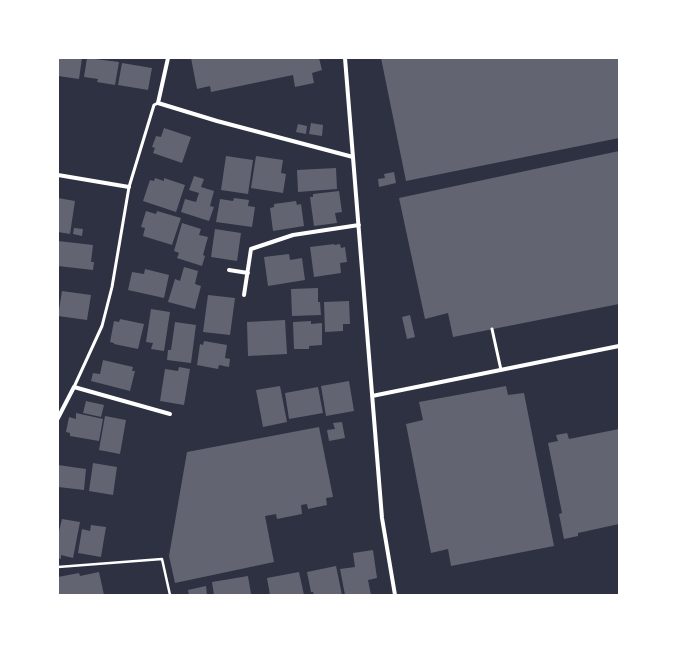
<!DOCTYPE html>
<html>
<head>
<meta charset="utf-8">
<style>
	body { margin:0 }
	#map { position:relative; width:677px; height:653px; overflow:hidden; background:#2d3142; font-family:"Source Serif 4",serif }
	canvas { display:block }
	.frame { position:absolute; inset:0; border:59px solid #fff; pointer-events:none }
</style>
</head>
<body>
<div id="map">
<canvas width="677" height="653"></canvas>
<div class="frame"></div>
</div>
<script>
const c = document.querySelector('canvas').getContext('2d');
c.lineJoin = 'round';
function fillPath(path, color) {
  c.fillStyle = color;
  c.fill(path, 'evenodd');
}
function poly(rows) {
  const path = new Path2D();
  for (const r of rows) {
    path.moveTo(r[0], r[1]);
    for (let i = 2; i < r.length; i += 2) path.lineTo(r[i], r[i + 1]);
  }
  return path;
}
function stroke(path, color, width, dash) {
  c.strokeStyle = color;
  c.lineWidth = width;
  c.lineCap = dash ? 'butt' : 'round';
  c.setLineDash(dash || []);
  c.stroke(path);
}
const building = poly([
	[58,58,82,58,79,79,58,76],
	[87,58,119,62,115,85,97,82,98,79,84,77],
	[191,58,319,58,322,70,312,73,314,83,295,87,293,75,211,92,210,86,197,89],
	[381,58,619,58,619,138,406,181],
	[122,63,152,68,148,90,118,85],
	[311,123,323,125,322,136,309,134],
	[298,124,307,126,306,134,296,132],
	[164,128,191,137,182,163,153,153,155,148,152,147,156,136,161,137],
	[619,151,619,304,453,337,448,313,425,319,399,198],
	[226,156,253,160,248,194,221,190],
	[256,156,283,160,281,173,286,174,283,193,251,188],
	[336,168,337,189,298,192,297,170],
	[394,172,396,183,379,187,378,179,385,178,384,174],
	[194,176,204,179,201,187,214,191,210,206,214,207,209,221,181,212,185,199,196,202,199,193,189,190],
	[155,178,164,181,164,178,185,185,176,212,143,201,150,180,154,181],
	[339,191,342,212,335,213,337,223,314,226,310,197,313,197,313,194],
	[58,198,75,201,70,234,58,232],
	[234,198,249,200,248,206,255,207,252,227,216,222,220,199,233,201],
	[296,201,297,205,301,204,304,226,273,231,270,208,274,207,274,204],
	[146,211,156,214,157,211,181,218,172,245,143,236,145,228,141,227],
	[182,223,201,229,199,235,208,237,203,255,205,256,202,266,177,258,179,253,174,251],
	[74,228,83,229,82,236,73,234],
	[215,229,241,233,237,261,211,257],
	[58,241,93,245,91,262,94,262,93,270,58,266],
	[334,244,334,245,340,244,341,248,345,247,347,262,340,263,341,273,314,277,310,247],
	[289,254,290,260,302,258,305,280,268,286,264,257],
	[184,267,198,271,195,284,201,286,195,309,168,302,175,279,180,281],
	[145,269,169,275,164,298,128,290,132,272,144,274],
	[318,288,318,302,320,302,321,315,292,316,291,289],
	[62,291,91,295,87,320,58,316],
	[208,295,235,298,230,335,203,332],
	[349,301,350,324,343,324,343,331,325,332,324,302],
	[151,309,170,312,164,351,151,349,153,343,146,342],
	[410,315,415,337,407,339,402,317],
	[120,319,144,324,138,349,114,344,114,343,110,342,114,321,119,322],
	[285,320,287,354,248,356,247,322],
	[311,321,311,324,322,323,322,345,309,346,309,349,294,349,293,322],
	[175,322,196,325,191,363,167,360,168,350,171,350],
	[204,341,227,345,225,358,230,359,229,367,219,365,218,369,197,365,200,344,203,345],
	[103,360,133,367,132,371,135,371,130,391,91,381,93,373,100,374],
	[179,367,190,369,184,405,160,401,165,369,178,371],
	[349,381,354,411,326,416,321,386],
	[280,386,287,422,263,427,256,390],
	[506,386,508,395,524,393,554,546,451,566,448,549,431,553,406,424,423,420,419,402],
	[318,387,323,413,289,419,285,393],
	[86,401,104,405,101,417,83,413],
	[76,413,103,419,99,441,70,436,70,433,66,432,69,417,76,419],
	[105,416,126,420,120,454,99,450],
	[342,422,345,438,329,441,327,430,335,429,333,423],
	[319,427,333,497,326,498,327,505,308,509,307,504,301,505,302,514,277,519,276,514,265,516,274,562,175,583,169,556,187,452],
	[619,429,619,524,578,533,578,536,564,539,559,514,562,513,548,443,558,441,556,435,567,433,569,439],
	[93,463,117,467,113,495,89,491],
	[58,465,86,469,84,490,58,487],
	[62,519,80,522,73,558,61,555,61,559,58,558,58,531,59,531],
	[91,525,106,527,101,557,78,553,82,529,90,531],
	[373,550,377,578,368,580,371,595,345,595,340,569,355,567,353,553],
	[336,566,342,595,314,595,313,592,311,592,307,572],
	[99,572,104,595,58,595,58,577,79,573,80,576],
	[299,572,304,595,270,595,267,578],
	[248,576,251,594,214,595,212,582],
	[206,586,207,595,189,595,188,590]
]);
const path = poly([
	[58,567,162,559,170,595]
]);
const service = poly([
	[492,329,501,370],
	[74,387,102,326,112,287,129,187,154,105,158,103]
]);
const minor = poly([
	[168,58,158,103,217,121,353,157],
	[345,58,382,518,395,595],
	[58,175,129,187],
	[229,270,248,273],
	[244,295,251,249,293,235,359,225],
	[372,396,619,346],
	[58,418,74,387,170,414]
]);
fillPath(building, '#626471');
stroke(path, '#fff', 2.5);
stroke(service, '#fff', 3);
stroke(minor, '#fff', 4);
</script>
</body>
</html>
